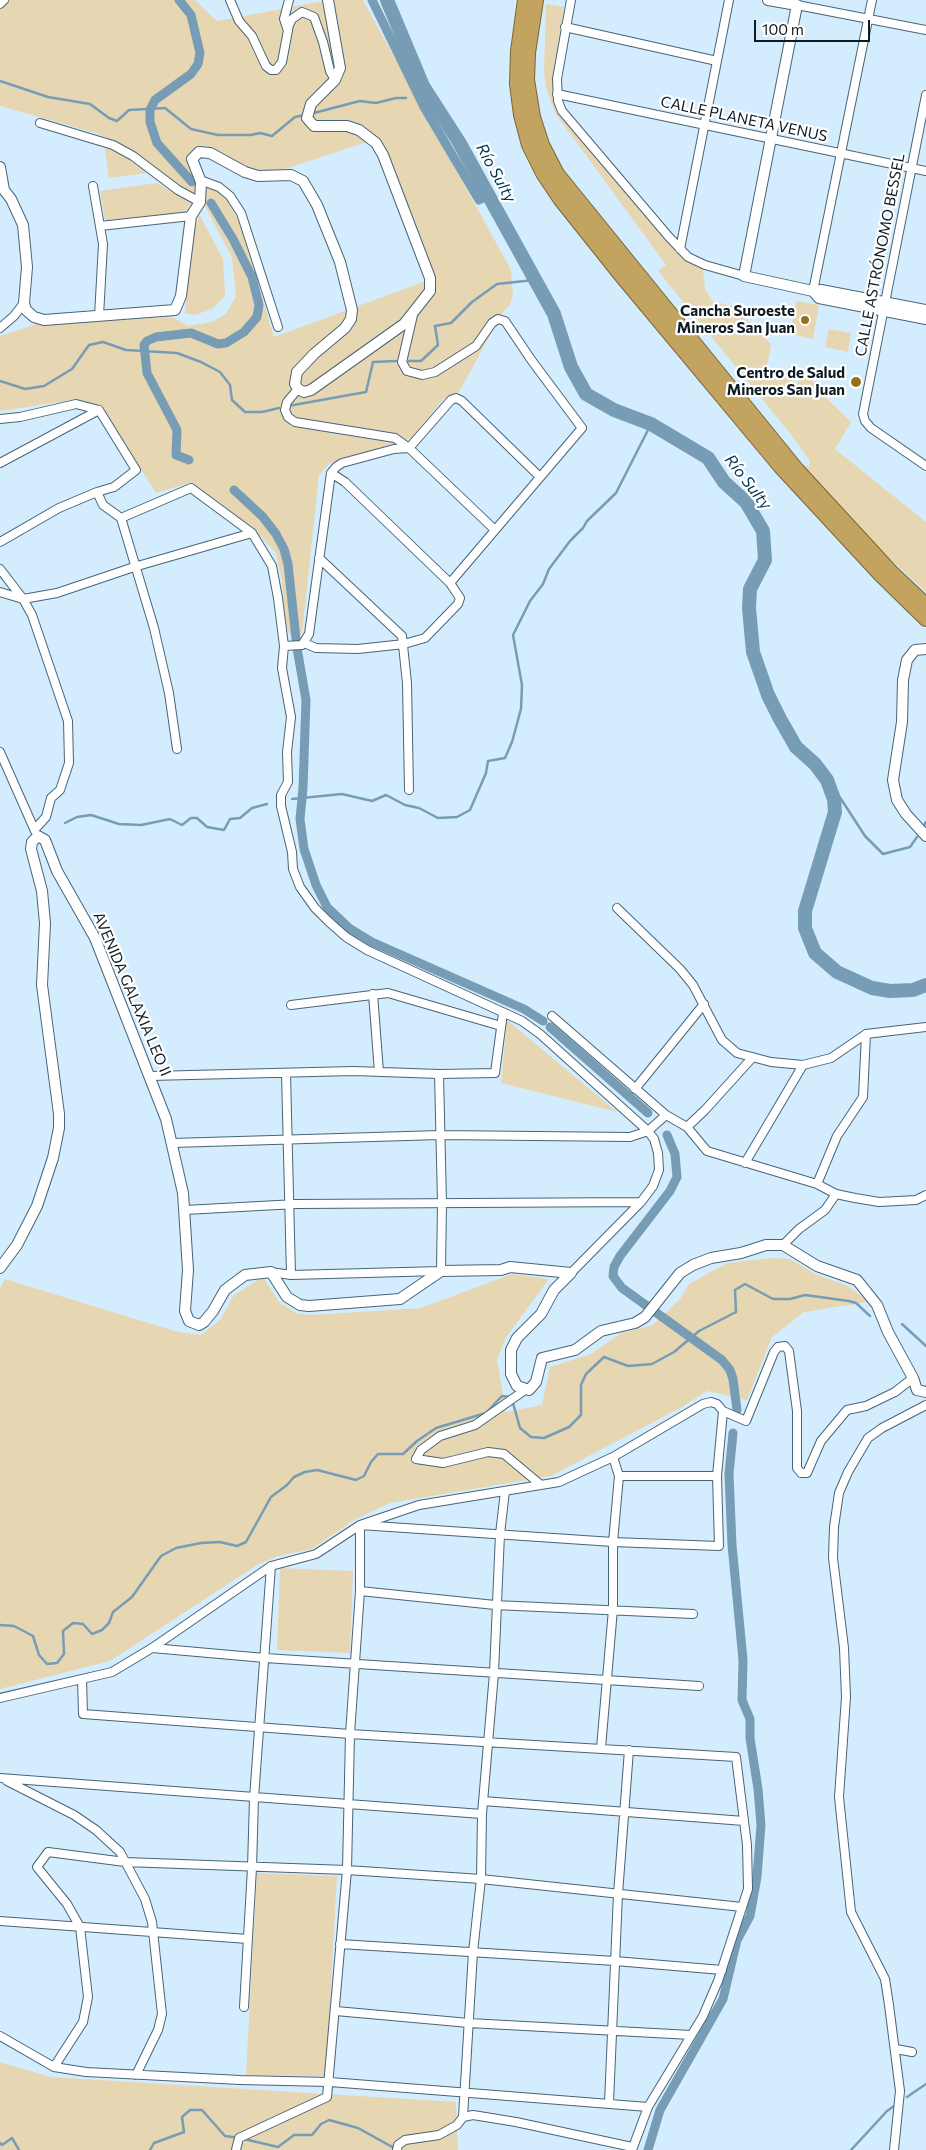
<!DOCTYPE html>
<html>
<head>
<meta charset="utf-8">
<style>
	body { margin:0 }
	#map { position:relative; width:926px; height:2150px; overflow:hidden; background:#d4edfe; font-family:Commissioner,sans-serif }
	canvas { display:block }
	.scale { position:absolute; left:754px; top:20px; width:116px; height:22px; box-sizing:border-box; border:2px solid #0f1b22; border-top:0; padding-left:6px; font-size:15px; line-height:18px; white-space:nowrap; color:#0f1b22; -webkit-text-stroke:4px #fff; paint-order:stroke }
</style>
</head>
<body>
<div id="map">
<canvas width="926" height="2150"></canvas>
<div class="scale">100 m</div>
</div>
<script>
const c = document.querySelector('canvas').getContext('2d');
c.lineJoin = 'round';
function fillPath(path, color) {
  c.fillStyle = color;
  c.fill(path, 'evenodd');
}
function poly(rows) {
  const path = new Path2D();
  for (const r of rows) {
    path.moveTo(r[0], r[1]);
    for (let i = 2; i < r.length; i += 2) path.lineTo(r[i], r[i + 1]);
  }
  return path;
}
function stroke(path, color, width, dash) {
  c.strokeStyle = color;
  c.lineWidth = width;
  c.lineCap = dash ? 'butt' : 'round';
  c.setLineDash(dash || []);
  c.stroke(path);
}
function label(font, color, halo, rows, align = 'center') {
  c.font = font + ' Commissioner,sans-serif';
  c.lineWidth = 4.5;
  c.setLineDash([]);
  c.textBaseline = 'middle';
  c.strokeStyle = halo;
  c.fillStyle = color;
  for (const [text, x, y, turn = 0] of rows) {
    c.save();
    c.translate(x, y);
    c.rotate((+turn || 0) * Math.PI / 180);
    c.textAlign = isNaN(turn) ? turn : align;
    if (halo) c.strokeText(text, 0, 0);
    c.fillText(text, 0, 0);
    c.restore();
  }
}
const green = poly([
	[10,0,195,0,217,21,329,0,363,0,511,270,513,294,510,305,503,312,459,392,443,399,412,438,330,463,319,475,302,634,291,635,285,627,282,581,276,553,255,530,192,482,156,493,102,407,73,400,0,411,0,336,37,324,172,317,188,326,212,322,226,314,236,296,232,258,204,204,203,188,214,187,228,201,240,224,274,337,434,278,379,138,285,169,265,172,250,170,206,146,197,149,195,179,198,195,178,186,135,152,99,134,0,106,0,7],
	[546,4,564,7,553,86,553,97,558,110,655,227,679,253,703,269,705,288,712,301,732,306,771,344,767,366,797,383,807,371,821,393,851,422,835,449,926,522,926,592,870,540,802,464,809,467,810,461,792,436,658,271,666,265,555,113,546,88,544,72],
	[104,145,127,158,147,173,109,178],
	[157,183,192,203,184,213,105,220,100,191],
	[199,214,223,259,225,296,212,309,195,315,185,313,190,251],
	[796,301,819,305,813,339,790,334],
	[829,329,851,333,848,352,825,347],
	[507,1020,617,1112,501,1083],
	[771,1258,790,1259,817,1275,848,1286,869,1302,804,1312,772,1337,747,1400,707,1391,682,1407,551,1476,390,1503,354,1520,312,1549,278,1556,257,1565,110,1661,0,1689,0,1288,5,1279,178,1332,201,1335,220,1320,234,1295,263,1277,279,1302,296,1313,311,1315,421,1308,512,1274,549,1279,507,1336,497,1359,506,1412,542,1405,550,1367,591,1354,621,1333,653,1325,680,1299,689,1284,727,1263],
	[280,1568,353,1571,350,1653,277,1650],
	[257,1873,337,1876,326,2076,246,2075],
	[0,2062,51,2077,456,2102,458,2150,0,2150]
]);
const stream = poly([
	[0,81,48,97,90,104,109,118,117,121,129,110,165,108,191,129,218,135,251,135,260,133,272,136,295,117,305,115],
	[426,92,426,91],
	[310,114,360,101,376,103,396,98,406,98],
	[409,361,421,361,438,345,435,326,451,323,472,302,497,284,534,280],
	[0,381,25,389,44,386,72,369,89,345,103,342,126,350,177,353,201,362,220,372,230,385,232,400,245,412,262,412,279,408],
	[288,406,366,392,373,362,396,361],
	[832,790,841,799,865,836,883,854,910,847,917,837],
	[292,799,342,794,372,801,386,795,405,805,419,808,438,818,457,817,470,810,486,773,488,761,505,758,512,742,521,709,522,685,513,635,530,601,543,584,549,569,570,541,583,528,587,521,616,493,651,424],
	[65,823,77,817,91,815,119,824,141,825,170,819,182,825,191,818,197,818,207,827,224,830,230,819,240,818,252,808,267,804],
	[924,825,926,822],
	[902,1324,926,1346],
	[513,1403,520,1428,531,1437,544,1438,569,1427,581,1415,581,1385,586,1374,604,1357,628,1366,652,1364,674,1352,699,1331,736,1312,735,1290,745,1284,773,1299,790,1299,805,1295,849,1301,856,1303,870,1316],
	[0,1625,14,1626,33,1636,39,1655,47,1664,57,1663,64,1654,63,1631,73,1623,83,1624,92,1634,102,1630,109,1623,113,1612,132,1597,161,1556,176,1548,201,1543,220,1542,237,1546,246,1542,271,1497,287,1485,294,1477,305,1472,317,1470,356,1480,364,1476,371,1462,378,1454,403,1454,417,1441,436,1428,486,1413,502,1396,511,1397],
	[907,2097,926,2084],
	[244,2139,278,2147,294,2135,312,2135,321,2124,329,2120,358,2128,396,2149],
	[0,2143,2,2145,12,2138,19,2150],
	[150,2150,154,2143,184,2132,182,2117,190,2110,202,2110,225,2136,239,2138],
	[851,2150,887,2111,897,2104]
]);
const canal = poly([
	[179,0,191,15,200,53,198,64,191,74,155,100,150,110,150,122,157,143,192,182],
	[372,0,424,107,479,200,489,195],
	[189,460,176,455,177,430,147,373,144,345,147,341,156,337,191,333,218,344,226,343,244,332,257,317,259,305,252,277,233,239,211,203],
	[234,490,263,517,276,534,284,549,288,564,297,648,306,700,303,788,300,819,304,849,316,885,327,907,349,928,372,942,524,1009,543,1021],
	[550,1027,648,1113],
	[667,1135,675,1154,677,1177,670,1191,620,1256,614,1267,613,1276,622,1288,722,1360,730,1370,733,1379,737,1410],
	[648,2150,660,2110,723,1999,737,1940,750,1916,757,1877,761,1825,758,1789,750,1738,750,1719,742,1700,743,1660,732,1545,729,1474,733,1433]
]);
const river = poly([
	[387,0,423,86,459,142,554,314,571,367,586,394,614,410,651,424,708,458,724,482,746,502,763,531,765,560,750,589,749,608,753,652,768,695,780,719,796,747,815,764,827,780,834,799,835,812,805,911,805,928,815,953,837,972,872,988,890,991,913,990,926,985]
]);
const minor = poly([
	[230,0,239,21,252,36,266,66,271,70,276,70,282,62,289,25,292,19,302,12,314,17,323,42,330,71,335,80],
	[571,0,557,79,558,101,562,111,669,237,688,257,705,265,744,276],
	[0,4,4,0],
	[797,5,926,30],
	[565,27,717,61],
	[288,31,284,19,289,0],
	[557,94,926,171],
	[926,95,863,414,865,421,871,428,926,466],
	[40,123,113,145,133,156,178,190,200,202],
	[200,180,219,187,230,196,241,213,278,327],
	[93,186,103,244,99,316],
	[100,226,191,216],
	[680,249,729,0],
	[813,291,872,0],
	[413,315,402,362,407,371,422,375,435,372,476,346,492,323,498,319,505,321,532,361,582,428,450,583],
	[0,328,14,316,24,303],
	[298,389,287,402,285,410,288,417,295,422,395,438,409,448,495,530],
	[0,419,20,417,76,404,99,410,136,470,114,487,97,492,103,505,121,518,191,488,252,533,272,566,278,598,284,646,282,668,291,717,287,752,288,782,281,795,281,806,292,852,293,869,300,887,315,908,328,921,346,937,367,950,522,1021,540,1034,648,1131,654,1139,658,1153,659,1170,653,1186,641,1202,571,1273],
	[409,448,451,400,456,398,462,401,540,477],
	[0,463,99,410],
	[121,518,154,628,169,693,177,749],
	[0,542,59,508,97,492],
	[319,558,402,636,407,683,409,790],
	[0,569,23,599,32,615,68,721,69,763,60,790,51,798,46,817,35,829],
	[0,592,23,599,57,593,134,567,252,533],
	[304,643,316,648,358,649,404,644,425,638,458,604,460,598,450,583,345,482,331,473],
	[284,646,302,645,309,634,331,473,336,467,342,463,394,449,409,448],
	[0,752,35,831],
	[617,908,680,969,693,985,722,1040,737,1053,771,1062,803,1065,831,1058,866,1034,926,1027],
	[373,994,379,1072],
	[291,1005,388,993,501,1026],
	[552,1016,666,1115,687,1127,707,1151,817,1184,836,1194,855,1198,879,1202,916,1200,926,1195],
	[286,1073,291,1275],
	[150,1076,354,1071,439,1074,495,1073,503,1013],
	[635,1089,704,1004],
	[687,1127,705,1110,752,1058],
	[172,1143,440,1135,630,1137,648,1131,666,1115],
	[745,1163,803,1065],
	[817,1184,837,1136,863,1097,866,1034],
	[185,1210,296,1204,641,1202],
	[783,1245,799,1229,825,1210,836,1194],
	[271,1272,291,1275,441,1271,442,1203,439,1074],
	[525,1390,475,1425,440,1436,421,1450,416,1459,443,1463,488,1452,504,1454,541,1485],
	[723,1411,746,1421,774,1352,778,1347,785,1346,789,1351,797,1411,797,1468,801,1473,807,1473,821,1441,847,1410,866,1406,895,1392,913,1378],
	[619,1476,717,1476],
	[505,1491,500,1534,494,1673,482,1814,481,1879,473,1952,463,2117,473,2115,516,2122,632,2147],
	[360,1591,495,1605,693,1614],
	[152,1648,265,1658,699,1686],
	[82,1679,83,1714,350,1734,736,1757,747,1845,748,1889,718,1981,703,2016,648,2107,632,2150],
	[0,1698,112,1672,152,1648,271,1566,316,1554,360,1525,419,1505,559,1482,613,1457,703,1404,711,1402,717,1404,723,1411,717,1476,719,1546,613,1542,360,1525,360,1591,350,1734,347,1870,327,2097,239,2138,236,2150],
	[601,1748,613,1609,613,1542,619,1476,613,1457],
	[0,1778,482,1814],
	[7,1781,74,1815,96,1830,120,1852,145,1899,152,1922,162,2014,158,2030,136,2075],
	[483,1801,744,1821],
	[0,1921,248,1939],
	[340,1944,615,1961,722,1970],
	[244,2007,252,1868,254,1798,271,1566],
	[336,2011,469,2023,691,2035],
	[0,2036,54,2067,86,2072,240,2080,330,2082,648,2107],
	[896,2049,912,2052],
	[54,2067,83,2022,88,1997,80,1927,67,1904,37,1867,48,1852,125,1862,347,1870,481,1879,742,1907],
	[609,2103,618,1894,629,1750],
	[397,2150,398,2145,405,2140,439,2135,457,2125,463,2117],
	[894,2150,900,2091,889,2005,885,1979,851,1912,839,1797,846,1697,844,1648,833,1558,834,1527,839,1493,848,1472,868,1438,882,1428,926,1405]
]);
const tertiary = poly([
	[768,0,797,5,744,276,813,291,821,290,926,310],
	[0,167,4,190,11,199,23,225,27,267,24,303,26,310,34,317,44,320,175,310,181,296,191,216,200,202,201,182,192,159,199,152,210,153,245,172,258,176,291,175,303,181,317,205,340,262,352,310,351,319,345,328,314,354,297,372,295,384,298,389,304,392,311,390,404,324,430,291,430,278,383,155,376,143,359,130,347,126,314,126,307,118,311,104,335,80,340,68,328,0],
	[813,291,819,298,926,319],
	[926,649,915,650,907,660,903,680,902,722,893,780,897,800,906,814,926,836],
	[0,1268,17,1245,37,1206,53,1158,59,1128,59,1114,42,985,45,923,42,891,31,849,32,842,38,836,45,840,57,871,95,938,166,1119,183,1193,188,1270,185,1311,189,1321,199,1325,204,1322,213,1311,225,1290,245,1275,271,1272,287,1297,300,1305,309,1306,400,1299,441,1271,501,1270,510,1267,571,1273,554,1290,541,1314,517,1338,511,1350,511,1374,517,1386,529,1390,536,1382,542,1358,575,1350,601,1331,635,1323,645,1317,680,1273,693,1265,711,1258,741,1253,766,1245,783,1245,817,1266,857,1280,877,1305,888,1332,913,1378,917,1390,926,1392]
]);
const trunk = poly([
	[525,0,518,51,517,84,521,115,529,145,543,173,561,200,620,274,780,466,880,574,926,619],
	[536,0,528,53,527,80,533,117,542,145,557,174,797,470,891,572,926,605]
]);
const markers = [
	[805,320,5,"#94721a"],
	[856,382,6,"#94721a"]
];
const streetNames = [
	["CALLE PLANETA VENUS",744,119,12],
	["CALLE ASTRÓNOMO BESSEL",880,255,-79],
	["AVENIDA GALAXIA LEO II",132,994,67]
];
const poiNames = [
	["Cancha Suroeste",795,311],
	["Mineros San Juan",795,328],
	["Centro de Salud",845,373],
	["Mineros San Juan",845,390]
];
const waterNames = [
	["Río Sulty",496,173,61],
	["Río Sulty",748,482,52]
];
fillPath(green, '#e7d6b2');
stroke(stream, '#769db5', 2.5);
stroke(canal, '#769db5', 9);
stroke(river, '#769db5', 14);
stroke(minor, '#486477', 10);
stroke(tertiary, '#486477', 12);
stroke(trunk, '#796631', 16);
stroke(minor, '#fff', 8);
stroke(tertiary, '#fff', 10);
stroke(trunk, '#c2a460', 14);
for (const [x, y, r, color] of markers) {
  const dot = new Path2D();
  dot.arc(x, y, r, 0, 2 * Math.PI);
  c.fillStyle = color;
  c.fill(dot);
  stroke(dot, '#fff', 2);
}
label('15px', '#0f1b22', '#fff', streetNames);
label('bold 15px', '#0f1b22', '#fff', poiNames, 'right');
label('italic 16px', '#003650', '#fff', waterNames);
</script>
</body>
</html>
